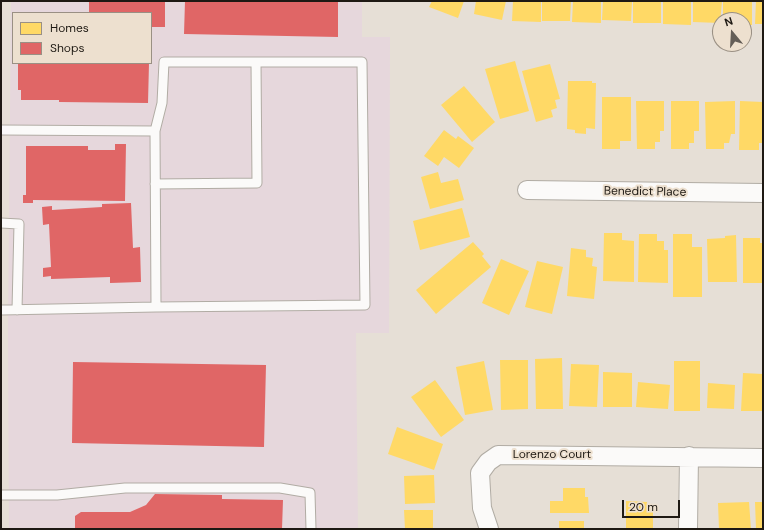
<!DOCTYPE html>
<html>
<head>
<meta charset="utf-8">
<style>
	body { margin:0 }
	#map { position:relative; width:764px; height:530px; overflow:hidden; background:#e6dfd6; font-family:"DM Sans",sans-serif }
	canvas { display:block }
	.frame { position:absolute; inset:0; border:2px solid #1e1913; pointer-events:none }
	.legend { position:absolute; left:12px; top:12px; width:140px; height:52px; box-sizing:border-box; background:#ede0cf; border:1px solid #9a9084; margin:0; padding:5px 7px; list-style:none; font-size:12px; color:#1e1913 }
	.legend li { display:flex; align-items:center; gap:8px; height:20px }
	.legend b { width:20px; border:1px solid #9a9084 }
	.north { position:absolute; left:712px; top:12px; width:40px; height:40px; box-sizing:border-box; background:#ede0cf; border:1px solid #9a9084; border-radius:50%; rotate:342deg; font-size:11px; font-weight:700; line-height:16px; text-align:center; color:#1e1913 }
	.north::after { content:''; display:block; margin:auto; width:14px; height:18px; background:#645e57; clip-path:polygon(50% 0,100% 100%,50% 72%,0 100%) }
	.scale { position:absolute; left:622px; top:500px; width:58px; height:18px; box-sizing:border-box; border:2px solid #1e1913; border-top:0; padding-left:5px; font-size:12px; line-height:14px; white-space:nowrap; color:#1e1913; -webkit-text-stroke:3px #ede0cf; paint-order:stroke }
</style>
</head>
<body>
<div id="map">
<canvas width="764" height="530"></canvas>
<div class="frame"></div>
<ul class="legend">
<li><b style="height:11px;background:#ffd966"></b>Homes</li>
<li><b style="height:11px;background:#e06666"></b>Shops</li>
</ul>
<div class="north">N</div>
<div class="scale">20 m</div>
</div>
<script>
const c = document.querySelector('canvas').getContext('2d');
c.lineJoin = 'round';
function fillPath(path, color) {
  c.fillStyle = color;
  c.fill(path, 'evenodd');
}
function poly(rows) {
  const path = new Path2D();
  for (const r of rows) {
    path.moveTo(r[0], r[1]);
    for (let i = 2; i < r.length; i += 2) path.lineTo(r[i], r[i + 1]);
  }
  return path;
}
function stroke(path, color, width, dash) {
  c.strokeStyle = color;
  c.lineWidth = width;
  c.lineCap = dash ? 'butt' : 'round';
  c.setLineDash(dash || []);
  c.stroke(path);
}
function label(font, color, halo, rows, align = 'center') {
  c.font = font + ' "DM Sans",sans-serif';
  c.lineWidth = 4;
  c.setLineDash([]);
  c.textBaseline = 'middle';
  c.strokeStyle = halo;
  c.fillStyle = color;
  for (const [text, x, y, turn = 0] of rows) {
    c.save();
    c.translate(x, y);
    c.rotate((+turn || 0) * Math.PI / 180);
    c.textAlign = isNaN(turn) ? turn : align;
    if (halo) c.strokeText(text, 0, 0);
    c.fillText(text, 0, 0);
    c.restore();
  }
}
const commercial = poly([
	[11,1,362,1,362,37,390,37,389,333,356,333,358,529,9,529,8,332],
	[13,13,151,13,151,63,13,63]
]);
const homes = poly([
	[432,1,464,1,458,18,429,7],
	[476,1,506,1,502,20,474,14],
	[513,1,541,1,541,22,512,21],
	[542,1,571,1,570,21,542,21],
	[573,1,601,1,601,23,572,22],
	[603,1,632,1,631,21,602,20],
	[633,1,661,1,661,23,633,23],
	[663,1,691,1,691,25,663,24],
	[693,1,722,1,720,23,693,22],
	[723,1,752,1,752,25,744,25,744,20,723,20],
	[756,1,763,1,763,24,755,24],
	[515,61,529,111,500,119,485,69],
	[550,64,560,99,555,100,557,108,551,110,553,117,536,122,522,71],
	[568,81,592,81,592,83,596,83,595,129,586,128,586,134,575,133,575,130,567,129],
	[464,86,495,122,472,142,441,105],
	[602,97,631,97,631,141,620,141,620,149,602,149],
	[636,101,664,101,664,131,660,131,660,142,655,142,655,149,637,149],
	[671,101,699,101,699,131,694,131,694,143,689,143,689,149,671,149],
	[735,101,735,134,731,134,729,143,724,143,724,149,706,149,705,102],
	[740,101,763,102,763,143,759,143,759,150,739,150],
	[444,130,456,139,458,136,474,148,459,168,444,157,438,166,424,156],
	[438,172,441,183,458,179,464,200,430,209,421,177],
	[462,208,470,237,420,250,413,221],
	[604,233,622,233,622,240,634,241,634,282,603,281],
	[639,234,657,234,657,241,664,241,664,250,668,250,668,283,638,282],
	[673,234,692,234,692,247,702,247,702,297,673,297],
	[736,235,737,282,708,282,707,239,725,238,725,236],
	[743,238,760,238,760,243,763,243,763,283,743,283],
	[473,242,484,254,482,256,491,267,436,314,416,290],
	[571,248,586,250,586,257,593,258,592,266,597,267,594,299,567,296],
	[501,259,529,271,509,315,482,303],
	[537,261,563,267,552,314,525,307],
	[562,358,563,409,536,409,535,359],
	[500,360,528,360,528,409,501,410],
	[484,361,493,410,465,415,456,367],
	[674,361,700,361,700,411,674,411],
	[571,364,599,365,597,407,569,406],
	[603,372,632,373,632,407,603,407],
	[743,373,763,374,763,411,741,411],
	[435,380,464,420,441,437,411,397],
	[638,382,670,385,668,409,636,407],
	[708,383,735,385,734,409,707,408],
	[397,427,443,444,434,470,388,454],
	[434,475,435,503,405,504,404,476],
	[563,488,585,488,585,497,588,497,589,513,550,513,550,501,563,501],
	[626,501,647,502,647,506,653,506,653,529,626,529],
	[749,502,751,529,719,529,718,503],
	[755,502,763,502,763,529,756,529],
	[404,510,433,510,433,529,405,529],
	[559,521,584,521,584,529,559,529]
]);
const shops = poly([
	[89,1,165,1,165,27,151,27,151,13,89,13],
	[185,1,338,1,338,37,184,34],
	[18,63,149,63,148,103,59,102,59,100,21,100,21,90,18,90],
	[115,144,126,144,125,201,33,200,33,203,23,203,23,195,26,195,26,146,88,146,88,150,115,150],
	[131,203,133,248,140,247,141,282,110,283,110,277,51,279,51,276,43,277,43,268,51,267,49,224,43,225,42,207,52,206,52,210,102,207,102,204],
	[73,362,266,365,264,447,72,443],
	[155,494,222,495,222,499,283,500,282,529,75,529,75,516,81,512,130,512,146,505]
]);
const service = poly([
	[1,130,155,131,156,307,1,310],
	[155,131,162,103,164,62,362,62,365,305,156,307],
	[155,184,257,183,256,62],
	[1,223,19,224,17,310],
	[1,495,57,495,125,488,280,488,310,493,311,529]
]);
const minor = poly([
	[527,190,763,193],
	[489,529,482,508,480,473,488,462,498,455,763,458],
	[688,529,689,456]
]);
const streetNames = [
	["Benedict Place",645,192,1],
	["Lorenzo Court",552,455]
];
fillPath(commercial, '#e6d7dc');
fillPath(homes, '#ffd966');
fillPath(shops, '#e06666');
stroke(service, '#b1aca4', 11);
stroke(minor, '#b1aca4', 20);
stroke(service, '#fbfaf9', 9);
stroke(minor, '#fbfaf9', 18);
label('12px', '#1e1913', '#ede0cf', streetNames);
</script>
</body>
</html>
